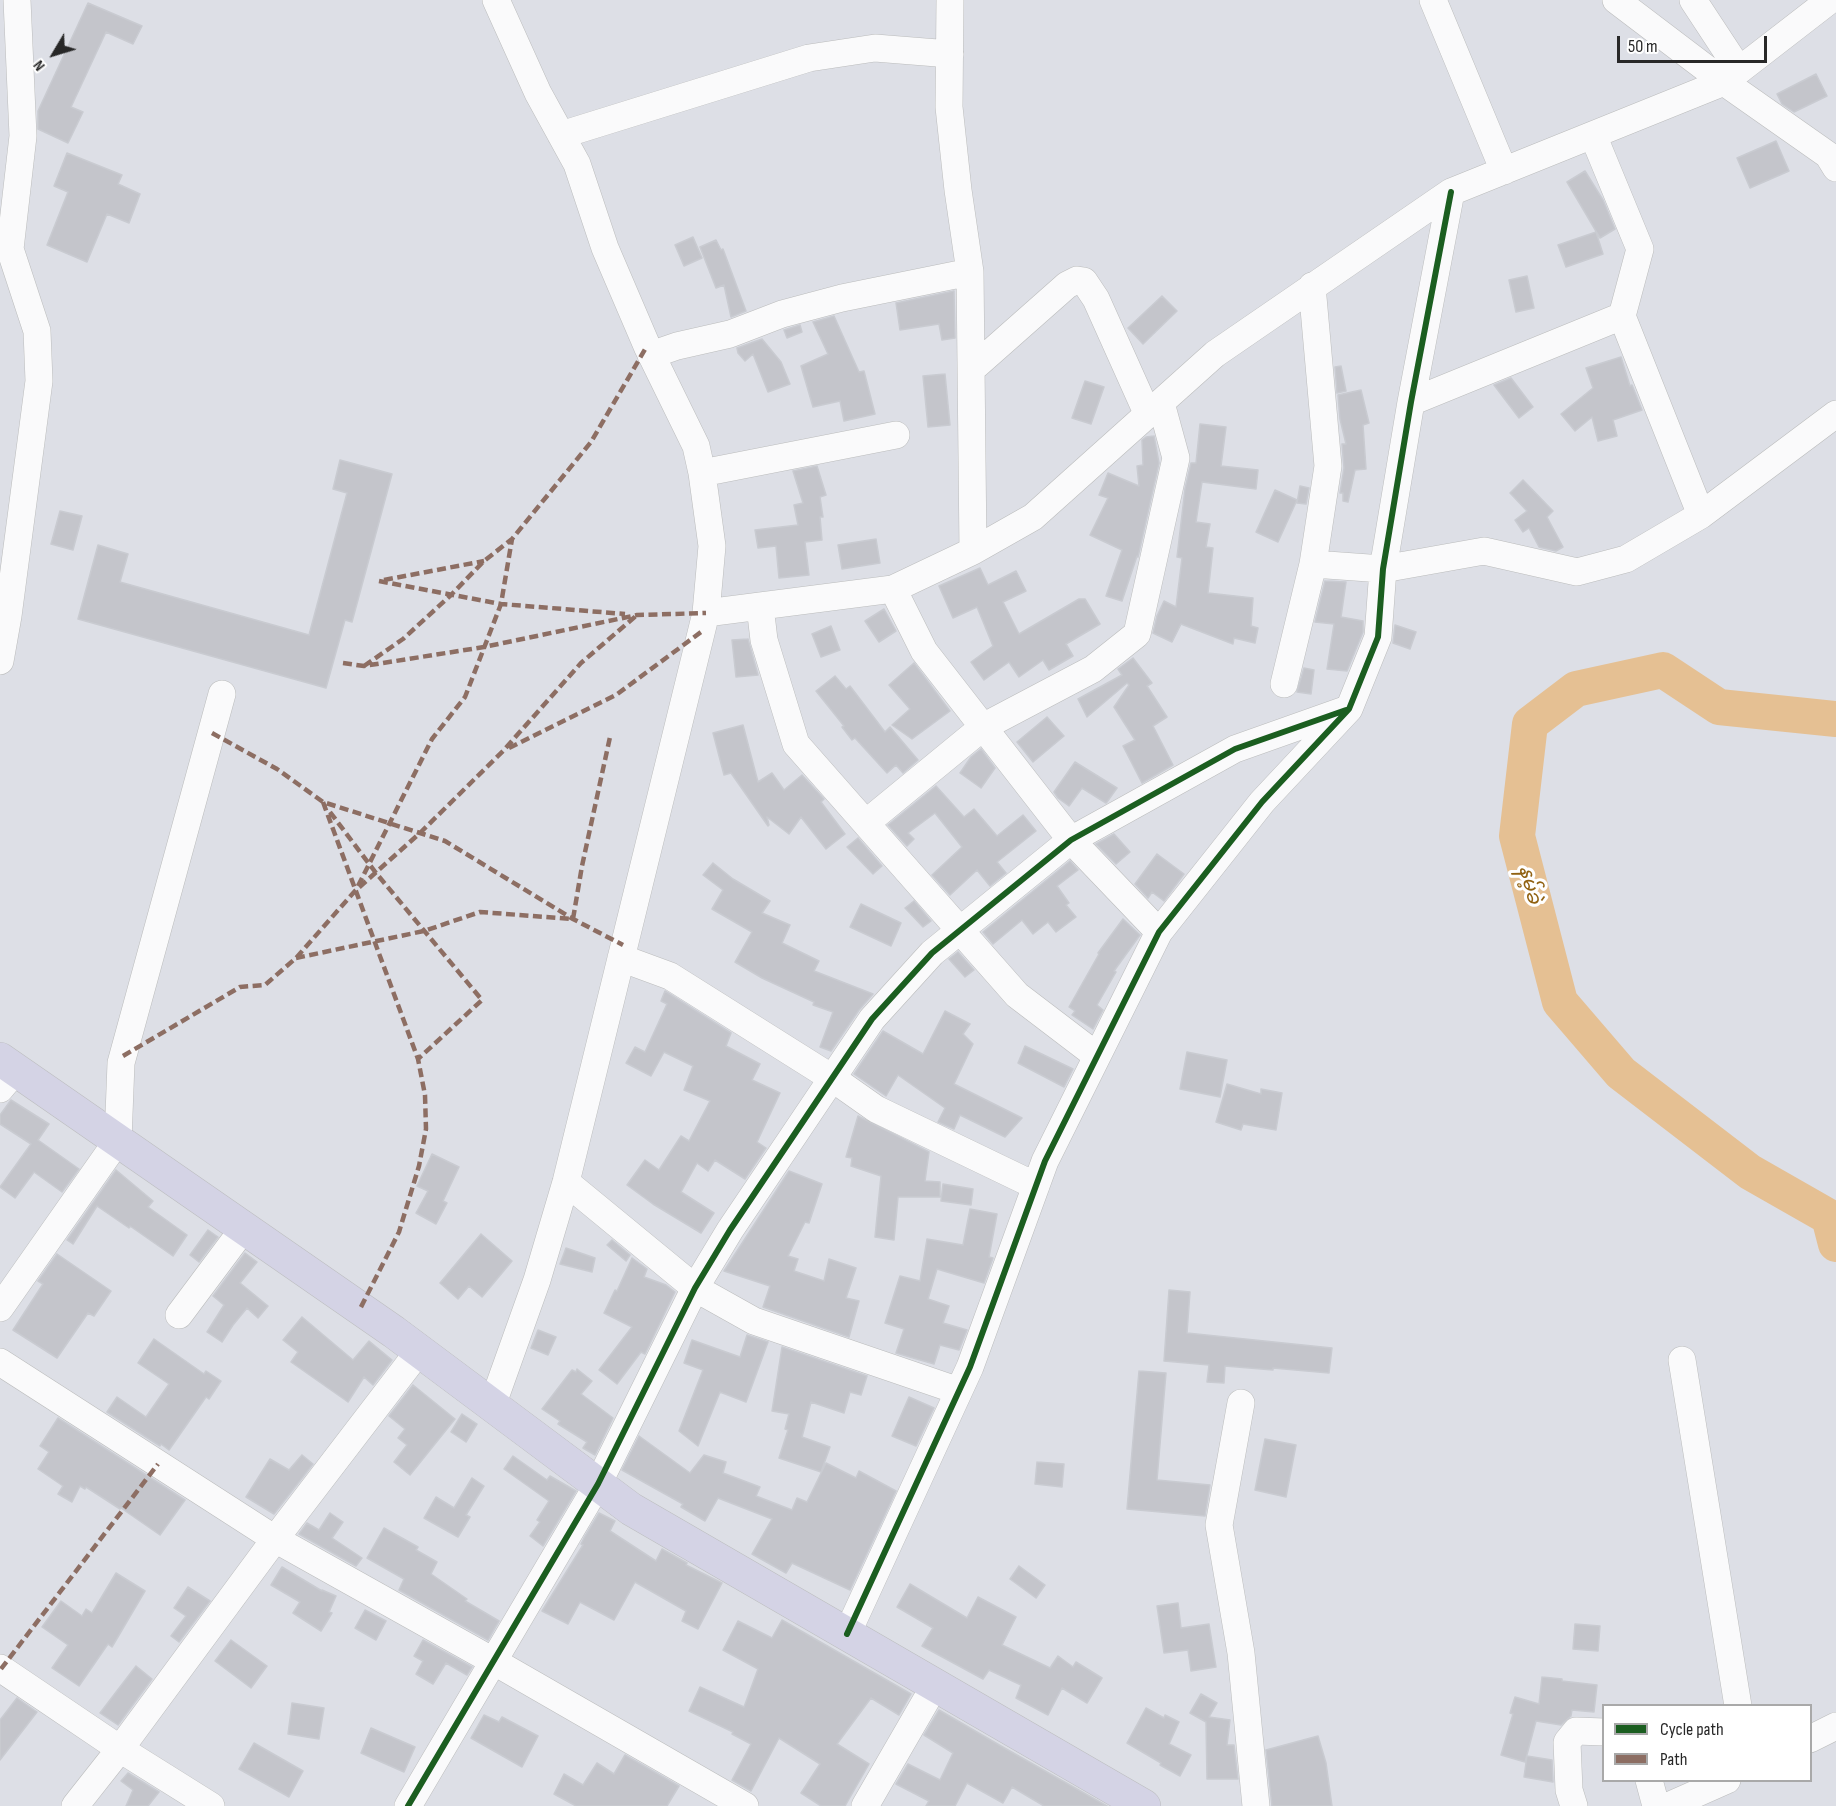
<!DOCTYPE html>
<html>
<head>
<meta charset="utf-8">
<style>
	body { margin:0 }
	#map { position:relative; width:1836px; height:1806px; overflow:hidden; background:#dddfe6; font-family:"Sofia Sans Condensed",sans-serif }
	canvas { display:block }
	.legend { position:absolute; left:1602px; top:1704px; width:210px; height:78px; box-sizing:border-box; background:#fff; border:2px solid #a9a9a9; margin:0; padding:8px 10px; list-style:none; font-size:18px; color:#282828 }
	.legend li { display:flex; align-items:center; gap:12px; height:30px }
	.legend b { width:30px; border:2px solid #a9a9a9 }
	.north { position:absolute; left:24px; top:24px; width:60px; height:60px; -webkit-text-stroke:4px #fff; paint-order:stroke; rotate:232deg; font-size:16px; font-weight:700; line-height:24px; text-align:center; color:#282828 }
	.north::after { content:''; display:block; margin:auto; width:21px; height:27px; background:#282828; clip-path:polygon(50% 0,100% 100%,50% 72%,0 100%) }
	.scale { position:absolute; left:1617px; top:36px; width:150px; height:27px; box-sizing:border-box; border:3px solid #282828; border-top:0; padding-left:8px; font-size:18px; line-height:21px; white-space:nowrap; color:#282828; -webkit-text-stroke:4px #fff; paint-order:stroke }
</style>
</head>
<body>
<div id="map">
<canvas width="1836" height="1806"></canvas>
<ul class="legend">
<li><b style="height:8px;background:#1b5e20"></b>Cycle path</li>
<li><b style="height:8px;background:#8d6e63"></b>Path</li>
</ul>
<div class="north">N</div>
<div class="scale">50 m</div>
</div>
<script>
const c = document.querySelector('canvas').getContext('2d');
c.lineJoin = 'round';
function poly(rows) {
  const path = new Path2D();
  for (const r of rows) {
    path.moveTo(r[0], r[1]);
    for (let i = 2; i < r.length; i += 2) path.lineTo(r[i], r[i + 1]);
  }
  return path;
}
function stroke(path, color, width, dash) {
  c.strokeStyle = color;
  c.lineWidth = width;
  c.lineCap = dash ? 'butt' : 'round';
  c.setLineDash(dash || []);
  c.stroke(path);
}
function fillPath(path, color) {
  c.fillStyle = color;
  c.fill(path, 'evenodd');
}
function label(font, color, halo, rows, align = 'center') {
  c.font = font + ' "Sofia Sans Condensed","Noto Sans Myanmar",sans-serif';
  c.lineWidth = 6;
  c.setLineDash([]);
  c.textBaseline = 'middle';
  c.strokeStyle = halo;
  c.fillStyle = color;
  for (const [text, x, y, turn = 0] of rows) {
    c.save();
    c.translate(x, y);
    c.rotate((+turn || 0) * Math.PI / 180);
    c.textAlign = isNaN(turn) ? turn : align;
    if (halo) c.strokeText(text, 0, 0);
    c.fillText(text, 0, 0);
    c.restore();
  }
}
const river = poly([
	[1836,719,1719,707,1663,670,1576,689,1530,724,1517,836,1560,1002,1621,1073,1750,1172,1829,1217,1836,1244]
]);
const building = poly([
	[88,3,142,26,133,44,106,32,71,107,83,112,68,143,38,129,38,111,88,3],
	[1816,74,1827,96,1794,112,1782,104,1777,94,1816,74],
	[1776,141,1789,171,1750,188,1737,158,1776,141],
	[67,153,122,175,118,184,140,194,129,223,107,214,87,262,47,245,68,192,54,186,67,153],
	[1585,171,1603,200,1615,229,1600,238,1567,182,1585,171],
	[1596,232,1603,254,1566,267,1558,245,1596,232],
	[693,237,702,258,684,266,675,245,693,237],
	[716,240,721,250,723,249,746,311,731,317,724,285,716,288,700,247,716,240],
	[1527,276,1534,308,1516,312,1509,280,1527,276],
	[954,291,955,338,942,340,939,324,900,330,896,303,954,291],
	[1162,296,1177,311,1143,344,1128,328,1162,296],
	[834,316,859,372,864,371,875,414,844,421,840,401,813,407,801,366,828,354,813,322,834,316],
	[800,325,802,332,787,338,784,330,800,325],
	[762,339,781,362,790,384,768,392,753,354,745,361,738,353,737,348,762,339],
	[1621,357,1630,386,1632,385,1642,410,1613,420,1617,436,1598,441,1592,417,1575,431,1561,414,1593,388,1586,368,1621,357],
	[1341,366,1346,391,1337,393,1335,367,1341,366],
	[945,374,950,425,928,427,923,376,945,374],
	[1511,378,1533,407,1519,418,1494,385,1511,378],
	[1085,381,1104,387,1091,424,1072,418,1085,381],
	[1361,390,1369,423,1363,425,1366,469,1355,470,1348,502,1343,501,1343,493,1340,493,1344,468,1342,444,1346,444,1340,419,1338,395,1361,390],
	[1200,424,1226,427,1221,466,1258,470,1256,489,1202,482,1196,522,1210,524,1206,547,1213,548,1208,593,1253,598,1251,626,1258,628,1255,643,1234,638,1233,644,1181,624,1172,642,1153,633,1157,616,1164,601,1176,607,1182,558,1177,557,1185,489,1191,463,1196,463,1200,424],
	[1154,436,1159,463,1138,557,1137,556,1122,601,1106,596,1122,550,1090,535,1108,498,1099,495,1108,473,1139,486,1137,466,1143,465,1142,440,1146,437,1154,436],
	[340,460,392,474,352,622,345,620,326,688,78,619,98,545,128,554,120,582,309,635,347,493,333,489,340,460],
	[817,466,826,495,820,497,823,517,820,517,822,540,805,542,809,575,779,578,776,546,758,548,755,530,798,525,794,505,803,503,793,471,817,466],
	[1523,480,1553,511,1547,517,1563,547,1556,551,1539,547,1529,528,1523,532,1515,520,1527,511,1510,493,1523,480],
	[1300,486,1309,488,1306,504,1297,503,1300,486],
	[1275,490,1297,500,1278,542,1256,532,1275,490],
	[60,511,82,516,73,550,51,544,60,511],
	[876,539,880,563,842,569,838,545,876,539],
	[980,568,988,585,1016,571,1026,591,1003,602,1019,634,1079,599,1085,599,1100,624,1066,644,1073,656,1049,670,1043,660,1019,677,1009,662,984,680,971,662,993,646,977,607,953,618,939,586,980,568],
	[1325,581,1346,582,1341,617,1363,621,1363,632,1347,671,1327,669,1334,624,1315,622,1325,581],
	[884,609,896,631,879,642,865,621,884,609],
	[1395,625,1416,632,1410,649,1393,643,1395,625],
	[831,626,840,650,821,657,812,634,831,626],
	[748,639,758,675,736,677,732,640,748,639],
	[1133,658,1152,683,1147,686,1167,717,1153,726,1173,765,1142,783,1123,746,1135,740,1114,707,1129,685,1127,683,1087,717,1078,699,1122,675,1118,669,1133,658],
	[914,663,950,711,912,739,892,725,910,709,889,685,914,663],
	[1304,668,1314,670,1311,694,1297,692,1304,668],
	[835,676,846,689,850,686,885,732,890,727,918,760,903,773,896,765,887,773,855,738,852,740,842,727,844,726,816,691,835,676],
	[1047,717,1064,736,1033,762,1017,742,1047,717],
	[743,725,758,782,772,773,784,790,802,775,824,799,821,802,845,834,826,849,801,817,789,834,767,817,769,825,768,826,731,773,724,775,713,733,743,725],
	[981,749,995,768,981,788,960,773,971,757,981,749],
	[1075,762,1117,788,1107,802,1106,803,1082,788,1069,806,1058,798,1054,792,1075,762],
	[936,786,964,817,974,809,997,836,1023,815,1036,831,997,862,1006,873,990,886,977,870,950,895,932,875,962,847,935,813,908,833,914,839,907,846,888,825,936,786],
	[1114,834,1130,852,1116,864,1096,844,1114,834],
	[858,838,882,866,873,874,847,847,858,838],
	[1157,854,1184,874,1164,901,1152,892,1148,898,1135,884,1157,854],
	[1070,861,1078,870,1057,886,1069,903,1066,905,1076,917,1056,932,1048,922,1033,934,1022,920,993,944,983,932,1070,861],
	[713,863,733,879,770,901,762,913,790,925,782,943,819,961,814,971,873,994,859,1010,831,1051,820,1047,833,1012,813,1005,814,1002,762,978,735,962,752,932,712,909,723,890,703,875,713,863],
	[914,901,931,921,923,927,905,908,914,901],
	[861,904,901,923,891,946,850,927,861,904],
	[1123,919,1140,935,1114,971,1116,972,1097,1005,1103,1010,1093,1029,1072,1015,1075,1011,1069,1007,1099,954,1098,953,1123,919],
	[958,952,974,970,965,977,949,959,958,952],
	[665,991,731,1033,726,1046,760,1064,752,1080,780,1093,757,1142,766,1148,745,1179,715,1160,708,1171,697,1163,681,1192,714,1213,701,1233,653,1204,627,1185,645,1160,659,1170,681,1136,689,1141,710,1101,684,1090,693,1066,664,1052,651,1076,626,1063,635,1047,645,1052,667,1004,661,1001,665,991],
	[945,1011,970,1024,963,1034,973,1044,954,1084,1022,1118,1005,1137,960,1115,954,1129,938,1122,945,1108,898,1075,886,1096,854,1074,883,1031,923,1054,945,1011],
	[1025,1046,1073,1069,1064,1087,1018,1063,1025,1046],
	[1187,1052,1227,1060,1220,1097,1180,1089,1187,1052],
	[1227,1084,1261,1094,1261,1089,1282,1093,1276,1130,1243,1124,1241,1130,1216,1122,1227,1084],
	[11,1100,49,1124,38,1140,79,1169,62,1192,34,1172,15,1198,0,1187,31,1144,0,1124,0,1115,11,1100],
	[858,1116,929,1152,925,1181,940,1182,940,1197,898,1197,894,1240,875,1237,881,1176,851,1166,852,1158,846,1157,858,1116],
	[432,1154,459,1167,443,1201,447,1203,436,1224,416,1213,428,1191,417,1186,432,1154],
	[116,1170,153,1201,148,1207,187,1235,173,1256,130,1226,129,1228,97,1206,73,1244,67,1240,116,1170],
	[789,1171,822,1184,809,1223,805,1222,788,1256,798,1259,794,1271,824,1281,829,1259,856,1268,846,1298,859,1301,849,1337,763,1307,770,1286,724,1271,789,1171],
	[943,1184,973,1189,971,1205,941,1201,943,1184],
	[970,1209,997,1214,989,1257,993,1258,984,1283,937,1269,928,1299,949,1306,943,1323,967,1330,959,1350,940,1345,934,1364,896,1353,904,1329,885,1323,900,1276,920,1281,927,1239,963,1245,970,1209],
	[208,1230,218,1237,199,1262,190,1255,208,1230],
	[481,1234,512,1261,482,1297,469,1286,458,1299,440,1283,481,1234],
	[612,1240,630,1255,626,1261,607,1245,612,1240],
	[566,1248,595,1258,592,1272,560,1264,566,1248],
	[245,1253,257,1262,240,1283,268,1306,258,1318,247,1308,233,1325,222,1342,207,1332,224,1305,213,1296,245,1253],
	[57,1254,111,1291,94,1316,88,1313,57,1358,13,1330,43,1284,38,1281,57,1254],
	[632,1258,647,1269,644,1277,666,1285,675,1292,645,1354,641,1352,617,1384,599,1370,632,1327,604,1313,615,1290,617,1291,632,1258],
	[1169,1290,1190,1292,1187,1333,1332,1348,1329,1373,1273,1368,1273,1370,1225,1366,1224,1383,1207,1382,1209,1365,1164,1361,1169,1290],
	[302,1317,353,1360,369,1341,392,1360,373,1385,364,1377,348,1402,291,1362,298,1352,283,1340,302,1317],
	[538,1330,556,1337,548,1355,531,1348,538,1330],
	[747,1335,768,1342,746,1402,720,1392,698,1446,679,1431,703,1370,684,1363,692,1340,740,1357,747,1335],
	[154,1339,204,1374,206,1371,221,1381,209,1399,206,1397,169,1450,161,1444,160,1446,107,1412,117,1397,146,1417,169,1384,138,1363,154,1339],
	[782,1347,867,1376,861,1395,850,1392,844,1413,811,1402,802,1437,830,1447,821,1472,779,1458,788,1430,785,1429,789,1414,772,1411,782,1347],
	[577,1369,592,1381,581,1394,613,1418,595,1455,583,1448,587,1442,558,1424,560,1421,542,1409,572,1370,576,1372,577,1369],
	[1139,1371,1166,1373,1157,1480,1210,1485,1205,1516,1127,1509,1139,1371],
	[413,1385,455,1419,410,1475,394,1462,407,1445,398,1438,405,1429,389,1416,413,1385],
	[909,1397,934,1408,916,1446,892,1436,909,1397],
	[462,1414,477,1424,466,1442,451,1432,462,1414],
	[58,1418,185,1500,160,1535,121,1508,120,1509,86,1487,85,1489,80,1486,72,1502,58,1494,63,1486,38,1469,49,1452,40,1446,58,1418],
	[639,1436,690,1473,704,1455,726,1462,723,1473,760,1487,756,1496,792,1510,797,1498,807,1502,826,1463,856,1478,859,1471,896,1491,850,1590,792,1563,786,1573,752,1554,772,1519,718,1498,705,1521,681,1507,683,1504,622,1470,639,1436],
	[1265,1439,1296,1445,1286,1497,1255,1490,1265,1439],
	[302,1455,313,1464,274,1514,246,1497,270,1459,289,1470,302,1455],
	[513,1456,547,1480,550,1476,576,1491,543,1546,530,1536,540,1522,537,1520,549,1501,504,1469,513,1456],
	[1037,1462,1064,1464,1062,1487,1035,1484,1037,1462],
	[472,1478,484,1486,466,1515,470,1517,458,1537,424,1518,436,1497,454,1508,472,1478],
	[330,1513,343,1522,332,1538,362,1558,356,1566,299,1534,307,1523,319,1530,330,1513],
	[599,1513,615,1521,610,1531,656,1561,662,1549,687,1563,686,1565,722,1583,698,1629,682,1621,686,1611,635,1582,614,1620,580,1602,568,1624,542,1611,583,1545,581,1544,584,1538,599,1513],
	[384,1528,418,1547,416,1550,437,1562,431,1574,467,1599,465,1601,499,1621,488,1640,399,1590,404,1579,367,1558,384,1528],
	[1019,1566,1045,1585,1036,1598,1010,1579,1019,1566],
	[282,1567,322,1591,322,1590,336,1596,329,1612,332,1613,321,1631,293,1613,300,1602,271,1585,282,1567],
	[116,1573,145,1591,112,1647,108,1644,79,1686,52,1668,68,1645,42,1627,61,1601,82,1616,86,1609,92,1613,116,1573],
	[910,1584,967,1618,978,1597,1016,1617,1002,1645,1050,1668,1058,1656,1073,1667,1076,1662,1102,1678,1087,1703,1062,1688,1048,1715,1016,1698,1021,1685,989,1670,983,1679,922,1646,933,1628,897,1607,910,1584],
	[188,1587,210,1601,179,1642,171,1636,186,1616,174,1608,188,1587],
	[1178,1603,1181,1628,1209,1624,1216,1667,1191,1671,1188,1650,1164,1653,1157,1606,1178,1603],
	[365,1610,386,1621,376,1640,355,1628,365,1610],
	[782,1620,911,1694,899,1715,871,1698,837,1744,869,1764,845,1806,821,1806,801,1793,820,1764,779,1738,751,1791,732,1780,751,1744,732,1734,733,1732,689,1711,700,1687,744,1707,758,1669,723,1650,738,1621,772,1638,782,1620],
	[1575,1624,1600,1626,1598,1651,1573,1649,1575,1624],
	[231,1640,267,1666,251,1688,215,1661,231,1640],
	[423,1640,472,1667,467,1675,446,1663,433,1684,416,1674,423,1661,414,1656,423,1640],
	[136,1666,152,1679,118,1725,100,1713,136,1666],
	[1542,1677,1562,1679,1562,1681,1597,1685,1594,1712,1572,1710,1571,1716,1561,1725,1536,1721,1525,1762,1501,1755,1513,1714,1510,1713,1515,1697,1539,1704,1542,1677],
	[1201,1694,1217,1703,1209,1717,1230,1720,1227,1745,1234,1745,1238,1779,1207,1779,1206,1722,1190,1713,1201,1694],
	[17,1698,37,1712,0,1760,0,1720,17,1698],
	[292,1703,324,1708,319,1739,288,1734,292,1703],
	[1146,1708,1164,1718,1165,1715,1179,1722,1169,1744,1191,1755,1180,1776,1160,1765,1161,1763,1127,1743,1146,1708],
	[939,1710,1001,1746,1107,1806,1044,1806,1012,1787,1003,1803,967,1783,955,1806,926,1806,929,1801,896,1784,908,1764,940,1780,953,1753,924,1735,939,1710],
	[484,1715,499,1722,502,1717,538,1736,522,1767,471,1738,484,1715],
	[371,1728,415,1747,404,1772,361,1753,371,1728],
	[1318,1736,1326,1763,1332,1806,1272,1806,1266,1750,1318,1736],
	[254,1743,303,1771,289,1797,239,1769,254,1743],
	[625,1755,679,1786,667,1806,576,1806,554,1794,564,1774,583,1785,597,1763,614,1774,625,1755],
	[1527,1756,1552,1760,1553,1782,1524,1777,1527,1756],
	[128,1773,159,1792,148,1806,126,1806,133,1790,121,1781,128,1773]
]);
const minor = poly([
	[950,0,949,107,958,190,970,272,973,551],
	[1433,0,1504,171],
	[1616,0,1724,82,1828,155,1836,168],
	[1693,0,1739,70],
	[561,135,809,58,875,48,950,54],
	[1593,135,1640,249,1622,316,1701,515],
	[651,355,677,346,730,334,782,314,842,298,970,272],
	[972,369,1067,285,1077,280,1084,281,1096,299,1148,415],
	[1411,402,1622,316],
	[702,473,896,435],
	[1313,564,1383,569,1484,551,1577,572,1626,559,1701,515,1836,414],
	[893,589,924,651,1071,840,1159,932],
	[760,606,764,640,796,744,1017,995,1097,1056],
	[706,613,893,589,973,551,1033,517,1215,354,1451,192,1724,82,1830,0],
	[0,661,8,616,39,381,37,331,10,249,23,136,17,0],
	[1284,684,1313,564,1328,466,1312,286],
	[866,823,983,727,1093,669,1137,634,1176,458,1161,403],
	[621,958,670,976,832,1078,876,1109,1036,1186],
	[0,1089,16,1070],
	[566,1182,695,1288,754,1321,959,1391],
	[0,1308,118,1140,121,1063,222,694],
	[179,1315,244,1228],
	[1682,1360,1738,1706],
	[0,1362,275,1539,493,1661,745,1806],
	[1241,1403,1219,1525,1241,1653,1256,1806],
	[492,1406,537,1280,566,1182,706,613,712,546,702,473,696,446,647,346,605,248,577,164,538,93,496,0],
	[847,1634,970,1367,1045,1161,1159,932,1262,802,1349,709,1378,637,1383,569,1411,402,1451,192],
	[0,1668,120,1749,211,1806],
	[1810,1739,1836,1726],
	[1649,1780,1656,1806],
	[75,1806,120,1749,275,1539,419,1351],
	[408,1806,598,1484,695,1288,730,1230,872,1019,932,953,1071,840,1235,749,1345,710],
	[865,1806,935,1685],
	[1574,1806,1569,1790,1567,1742,1576,1731,1604,1732],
	[1668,1806,1727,1780]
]);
const major = poly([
	[0,1059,394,1332,631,1509,1144,1806]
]);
const quiet = poly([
	[384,580,484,561],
	[379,581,501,604,625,614],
	[343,663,364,666,484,647,637,615,706,613],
	[364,666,403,639,451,595,484,561,512,539,591,442,647,346],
	[212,733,277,769,323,802,445,841,573,919,623,945],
	[509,748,616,695,701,632],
	[323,802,418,1059,425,1095,426,1129,419,1166,399,1232,360,1309],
	[330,812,376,873,482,1000,418,1059],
	[358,886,432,739,465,697,501,604,512,539],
	[296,958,424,931,480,912,573,919,582,866,610,737],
	[123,1056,240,987,265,985,296,958,355,891,420,833,503,751,581,663,637,615],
	[1,1669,158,1464]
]);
const cycleway = poly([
	[847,1634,970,1367,1045,1161,1159,932,1262,802,1349,709,1378,637,1383,569,1411,402,1451,192],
	[408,1806,598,1484,695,1288,730,1230,872,1019,932,953,1071,840,1235,749,1346,710]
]);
const waterNames = [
	["နမ့်ခဲ",1529,885,75]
];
stroke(river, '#e5c093', 36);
fillPath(building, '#c4c5cb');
stroke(building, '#c9cbd1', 1.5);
stroke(minor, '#bbbcbc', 28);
stroke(major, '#bcbdbf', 34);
stroke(minor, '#fafafb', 27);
stroke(major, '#d4d3e5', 33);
stroke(quiet, '#8d6e63', 4.5, [9, 4.5]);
stroke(cycleway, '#1b5e20', 6);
label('italic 20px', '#916212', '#fff', waterNames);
</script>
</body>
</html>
